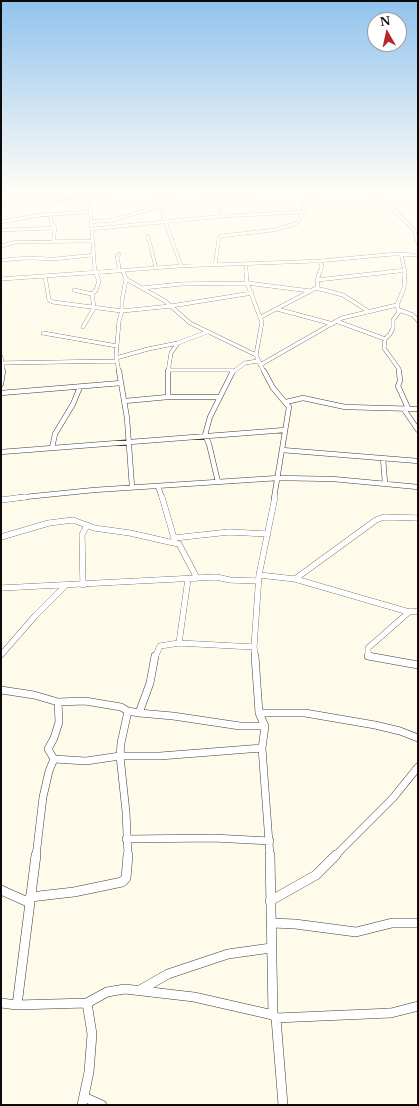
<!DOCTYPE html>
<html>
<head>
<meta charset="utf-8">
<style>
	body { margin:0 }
	#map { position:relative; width:419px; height:1106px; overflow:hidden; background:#fffbea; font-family:"Libre Baskerville",serif }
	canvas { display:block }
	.frame { position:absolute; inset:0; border:2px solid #0b0b0b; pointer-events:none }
	.north { position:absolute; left:367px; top:12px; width:40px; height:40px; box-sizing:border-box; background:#fff; border:1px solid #9d9d9d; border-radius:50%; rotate:351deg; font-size:11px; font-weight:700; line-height:16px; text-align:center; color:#0b0b0b }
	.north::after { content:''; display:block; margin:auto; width:14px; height:18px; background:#b8262b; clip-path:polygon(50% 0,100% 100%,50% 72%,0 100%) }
</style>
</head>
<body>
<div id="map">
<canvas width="419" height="1106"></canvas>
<div class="frame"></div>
<div class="north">N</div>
</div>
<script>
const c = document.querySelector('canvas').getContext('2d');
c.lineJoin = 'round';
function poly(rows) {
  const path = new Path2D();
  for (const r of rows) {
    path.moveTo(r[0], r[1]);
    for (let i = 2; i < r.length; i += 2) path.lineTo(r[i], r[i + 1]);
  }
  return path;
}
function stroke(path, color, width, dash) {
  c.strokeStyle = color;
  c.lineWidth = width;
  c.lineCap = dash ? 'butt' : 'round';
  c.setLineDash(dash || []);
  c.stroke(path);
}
const minorFar5 = poly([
	[152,191,173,192],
	[175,191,165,199,163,215,181,266],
	[373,191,389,204,414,230,418,243],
	[212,192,207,197,208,200,219,206,224,216],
	[209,193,255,196],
	[87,196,90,206,95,272],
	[42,197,56,199,82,197,110,191],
	[1,204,67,191],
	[51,216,51,221,55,229,53,242],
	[1,222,41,215,90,212],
	[91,222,113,220,164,205],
	[92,229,224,216,302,212],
	[1,230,55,228],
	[148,236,156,268],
	[1,246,16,242,93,241],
	[401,254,405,272],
	[1,260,28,258,54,259,94,255],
	[319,261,322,266,320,272],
	[246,264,246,272],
	[215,265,219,238,221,236,274,230,295,224,300,219,306,202,320,191],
	[118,271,119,266,117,257,119,254],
	[101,272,181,266,319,261,395,254,418,255],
	[389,272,405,270]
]);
const minorFar4 = poly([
	[246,271,247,283,262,322,256,355,264,372],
	[45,276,49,300,53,302,122,311,171,306,252,293],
	[1,279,115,271],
	[126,279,165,301,190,323,256,355],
	[317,280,398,271],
	[142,288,181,284,247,283,310,291],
	[316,288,343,295,368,311],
	[74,290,92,294],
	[277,309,333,324],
	[399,310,413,315,418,321],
	[261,317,316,288,318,286,317,280,320,271],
	[336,321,385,339,390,334,393,328,393,320,399,312,397,305],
	[83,327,94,308,92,294,96,290,99,281,95,271],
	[43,333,117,346],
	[385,339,384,348,399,369,399,372],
	[1,357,3,372],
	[116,358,148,349,178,343],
	[2,363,117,361],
	[260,365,342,318,397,305,404,288,405,271],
	[168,370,234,370],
	[119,372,116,356,119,321,122,311,122,300,126,279,123,271],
	[168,372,171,353,178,343,207,332],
	[233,372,245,363,258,361]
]);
const minorFar3 = poly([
	[119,371,127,418,132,487],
	[264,371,273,388,289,407,274,498],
	[399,371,400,381,398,386,408,408,405,411,418,430],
	[1,384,3,371],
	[1,393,121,383],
	[168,397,168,371],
	[125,401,168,397,220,397],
	[286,402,303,398,345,407,418,409],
	[52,448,55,434,73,404,80,387],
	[282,450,418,461],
	[1,452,285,430],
	[383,458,385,483],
	[218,482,209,444,205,435,210,417,233,371],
	[158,486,162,498],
	[15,498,94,490,278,478,333,479,418,487]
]);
const minorFar2 = poly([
	[162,497,174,538,174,543,179,544,197,578],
	[1,500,25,497],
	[1,537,49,523,73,520,94,528,130,533,174,543],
	[174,538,229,532,268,534],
	[259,575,295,579,409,612,418,611],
	[295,579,376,520,384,517,418,518],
	[83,585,82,535,87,525],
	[1,588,216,577,230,580,258,581],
	[179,643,188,579],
	[1,655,35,616,66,585],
	[155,657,160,646,179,643,254,647],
	[255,657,254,647,259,575,275,497],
	[374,657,368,656,368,648,409,612]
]);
const minorFar1 = poly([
	[255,656,259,713,265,726,262,748,270,856],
	[368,656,418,665],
	[1,690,34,695,58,702,85,701,121,707,128,711,139,713,173,716,240,726,265,726],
	[139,713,150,683,155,656],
	[259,713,305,713,375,725,400,731,418,738],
	[54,759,86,761,120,756,160,756,262,748],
	[126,839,213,838,270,841],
	[36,856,43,797,49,771,54,759,48,749,54,738,59,722,58,702],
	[128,856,126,812,120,756,121,743,128,711],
	[335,856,393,798,418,767]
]);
const minor = poly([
	[270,855,273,1015,276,1018,283,1105],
	[1,890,30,903],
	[30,897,74,892,122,882,126,878,128,855],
	[270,901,316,875,336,855],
	[272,923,295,924,356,932,392,923,418,923],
	[140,990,168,974,228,954,271,948],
	[1,1003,17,1005,87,1003,107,992,125,989,194,997,273,1015],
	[17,1005,36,855],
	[276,1018,391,1013,418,1006],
	[84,1097,102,1105],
	[82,1105,89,1072,92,1034,87,1003]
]);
stroke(minorFar5, '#3e3e3e', 3.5);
stroke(minorFar4, '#3e3e3e', 4);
stroke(minorFar3, '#3e3e3e', 5.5);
stroke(minorFar2, '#3e3e3e', 6);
stroke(minorFar1, '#3e3e3e', 8);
stroke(minor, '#3e3e3e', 10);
stroke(minorFar5, '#fff', 3);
stroke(minorFar4, '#fff', 3.5);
stroke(minorFar3, '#fff', 4.5);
stroke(minorFar2, '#fff', 5.5);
stroke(minorFar1, '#fff', 7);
stroke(minor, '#fff', 9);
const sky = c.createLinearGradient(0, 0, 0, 346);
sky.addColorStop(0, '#91c3ed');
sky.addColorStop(0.55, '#fffdf6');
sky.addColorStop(1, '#fffdf600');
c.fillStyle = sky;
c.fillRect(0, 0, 419, 346);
</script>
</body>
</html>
